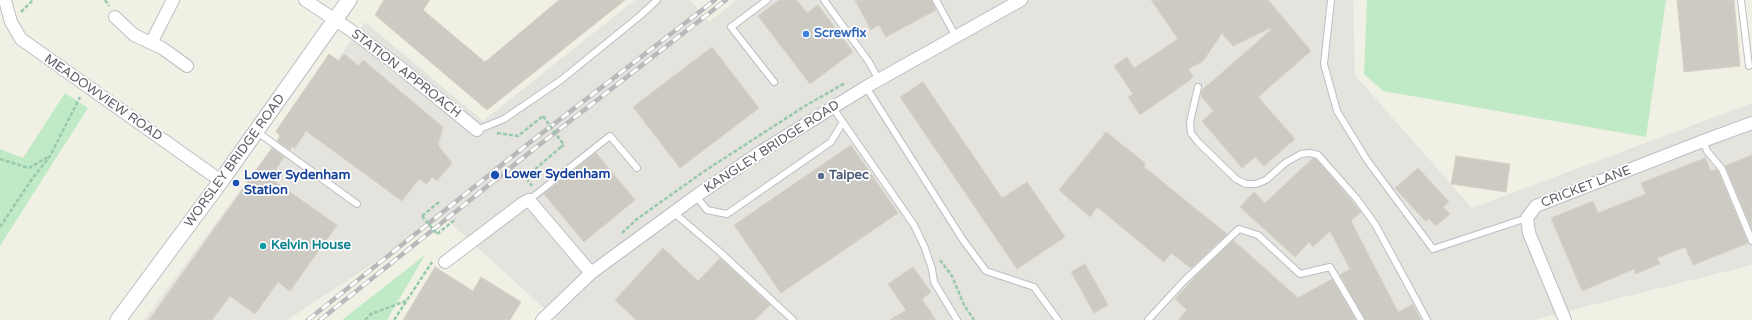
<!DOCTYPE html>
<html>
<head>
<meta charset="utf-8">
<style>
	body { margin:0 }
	canvas { display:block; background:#f1f0e5 }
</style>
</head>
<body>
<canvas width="1752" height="320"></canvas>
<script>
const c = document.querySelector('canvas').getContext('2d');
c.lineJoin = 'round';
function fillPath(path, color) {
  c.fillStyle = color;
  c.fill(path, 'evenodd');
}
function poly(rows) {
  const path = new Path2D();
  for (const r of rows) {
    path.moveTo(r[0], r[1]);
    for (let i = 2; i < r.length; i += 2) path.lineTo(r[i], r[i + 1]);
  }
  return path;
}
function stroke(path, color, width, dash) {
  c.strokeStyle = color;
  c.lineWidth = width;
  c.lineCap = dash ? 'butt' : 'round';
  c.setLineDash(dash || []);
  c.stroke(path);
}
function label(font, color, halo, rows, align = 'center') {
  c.font = font + ' "Varela Round",sans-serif';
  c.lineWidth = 3.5;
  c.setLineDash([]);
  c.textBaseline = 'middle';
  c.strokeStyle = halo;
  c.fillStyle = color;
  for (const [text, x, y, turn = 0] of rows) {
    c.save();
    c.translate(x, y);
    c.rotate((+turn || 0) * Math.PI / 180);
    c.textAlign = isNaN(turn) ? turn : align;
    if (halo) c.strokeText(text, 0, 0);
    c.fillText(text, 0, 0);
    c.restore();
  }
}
const industrial = poly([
	[635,0,690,0,709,22,737,0,1353,0,1355,75,1472,208,1752,103,1752,265,1532,320,557,320,444,217,287,320,144,320,365,22,483,121]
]);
const green = poly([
	[1367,0,1666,0,1646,137,1383,91,1364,74],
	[65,93,88,108,0,246,0,149,23,158],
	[425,255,387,320,342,320]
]);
const building = poly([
	[384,0,430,0,423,10,485,62,559,0,625,0,487,110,375,15,384,0],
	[779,0,797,0,807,13,818,5,853,52,810,84,758,16,779,0],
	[855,0,932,0,936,10,886,37,879,25,871,30,855,0],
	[1151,0,1268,0,1311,51,1258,97,1295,139,1264,166,1255,157,1242,168,1202,121,1214,111,1201,96,1202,90,1271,30,1270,28,1233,46,1222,33,1203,61,1188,69,1193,76,1190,80,1140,115,1128,97,1133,94,1114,66,1127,57,1134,68,1178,39,1151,0],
	[1677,0,1734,0,1740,66,1684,72,1677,0],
	[712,47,759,108,680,168,633,107,712,47],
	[329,54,339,61,344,54,359,66,363,60,443,127,438,145,452,163,437,181,432,177,427,184,419,179,402,201,306,131,295,148,292,146,290,150,277,141,280,136,276,131,329,54],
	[923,82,1002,198,1027,182,1065,237,1017,269,900,97,923,82],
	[1106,132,1145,163,1144,167,1227,234,1191,268,1171,253,1164,262,1097,207,1090,217,1059,190,1106,132],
	[851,145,898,213,781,293,734,225,851,145],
	[272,148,284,157,270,178,337,225,290,291,278,282,255,314,230,296,212,320,149,320,272,148],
	[596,153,635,200,584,242,544,194,596,153],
	[1752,155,1752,229,1725,166,1752,155],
	[1456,156,1510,164,1506,192,1451,184,1456,156],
	[1313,158,1316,159,1341,188,1361,212,1351,221,1398,312,1413,304,1421,320,1365,320,1340,275,1350,269,1330,231,1313,247,1309,242,1295,257,1240,207,1254,192,1265,203,1313,158],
	[1705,158,1711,171,1716,169,1718,171,1748,243,1693,265,1685,247,1657,258,1660,264,1635,274,1634,269,1582,291,1551,218,1593,201,1598,213,1646,194,1641,183,1705,158],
	[1418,168,1449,202,1443,207,1450,214,1436,226,1429,219,1426,222,1395,188,1418,168],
	[1233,240,1298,298,1332,279,1356,320,1178,320,1187,310,1175,299,1198,274,1233,240],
	[663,248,698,281,720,258,770,305,755,320,636,320,615,300,663,248],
	[1085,264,1108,305,1094,313,1071,272,1085,264],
	[435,267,473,291,481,277,521,302,510,320,403,320,435,267],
	[913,267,931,292,922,299,936,320,890,320,906,310,888,284,913,267]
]);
const path = poly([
	[105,0,109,6],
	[21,12,33,0],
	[497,133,518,136,543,116],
	[0,159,29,168,48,157],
	[519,169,532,186],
	[526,177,561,147],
	[422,216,440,201],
	[0,227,32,179,50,156,80,97],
	[622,233,637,219,706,170,805,106,845,83],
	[437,234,456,219],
	[940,260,952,276,964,305,974,320],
	[365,320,371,314,406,301],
	[394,320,432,262]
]);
const service = poly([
	[767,0,731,27,774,82],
	[824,0,869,62,879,80],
	[936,0,956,37],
	[1331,0,1324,64,1337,111,1367,160,1433,249,1527,218],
	[1741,0,1749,66],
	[866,87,963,240,986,271,1034,287,1058,320],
	[1198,87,1190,122,1191,133,1198,142,1236,179,1246,184,1256,184,1266,180,1285,163,1301,154,1310,153,1318,155,1356,198,1375,224,1427,320],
	[833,108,914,225,925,248,932,269,934,282,957,320],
	[477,130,504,119,561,80,641,15,657,0],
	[256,131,357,204],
	[1703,141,1707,151,1722,169,1752,241],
	[696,196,707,210,727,214,831,142,843,122],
	[529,200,610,136,637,168],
	[673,212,720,252,793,320],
	[1148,320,1184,281,1239,229,1258,235,1300,274,1330,267,1361,320]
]);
const minor = poly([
	[5,0,11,22,21,39,221,181],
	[305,0,349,29,397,65,477,130],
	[115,17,134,35,151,43,173,0],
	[151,43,162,48,187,66],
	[445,262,523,203,529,200,591,273],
	[542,320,591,273,696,196,762,151,866,87,1021,0],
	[1565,320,1529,233,1527,218,1536,206,1703,141,1752,123]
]);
const tertiary = poly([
	[118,320,221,181,349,0]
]);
const rail = poly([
	[308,320,524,147,715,0],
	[320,320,534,149,726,0]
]);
const pathBridge = poly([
	[543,116,564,145,561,147],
	[422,216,437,234]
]);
const markers = [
	[806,34,4,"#3f7fe0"],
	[495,175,5,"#1a4fb4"],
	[821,176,4,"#5c6f8a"],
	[236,183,4,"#1a4fb4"],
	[263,246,4,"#0f9aa8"]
];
const shopNames = [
	["Screwfix",814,34]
];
const streetNames = [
	["STATION APPROACH",406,74,38],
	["MEADOWVIEW ROAD",103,98,35],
	["KANGLEY BRIDGE ROAD",772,147,-33],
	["WORSLEY BRIDGE ROAD",235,161,-54],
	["CRICKET LANE",1586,187,-21]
];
const transitNames = [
	["Lower Sydenham",504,175],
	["Lower Sydenham",244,176],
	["Station",244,191]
];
const serviceNames = [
	["Taipec",829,176]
];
const cultureNames = [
	["Kelvin House",271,246]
];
fillPath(industrial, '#e4e3dd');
fillPath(green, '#c0eac6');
fillPath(building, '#cccac2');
stroke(building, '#d6d3c3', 1);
stroke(service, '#bdbec5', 8);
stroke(minor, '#bdbec5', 14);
stroke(tertiary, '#bdbec5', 17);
stroke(path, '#97c9ad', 2.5, [4, 2]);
stroke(service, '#fff', 6);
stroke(minor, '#fff', 12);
stroke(tertiary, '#fff', 15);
stroke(rail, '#b8b9ba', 4.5);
stroke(rail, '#fff', 3, [9]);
stroke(pathBridge, '#97c9ad', 2.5, [4, 2]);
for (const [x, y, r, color] of markers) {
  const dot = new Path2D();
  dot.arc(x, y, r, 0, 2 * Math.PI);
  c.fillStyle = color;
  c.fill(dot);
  stroke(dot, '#fff', 1.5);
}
label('bold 13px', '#366cbe', '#fff', shopNames, 'left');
label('13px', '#5d6067', '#fff', streetNames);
label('bold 13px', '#164399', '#fff', transitNames, 'left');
label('bold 13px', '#4e5e75', '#fff', serviceNames, 'left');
label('bold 13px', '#0d838f', '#fff', cultureNames, 'left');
</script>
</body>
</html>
